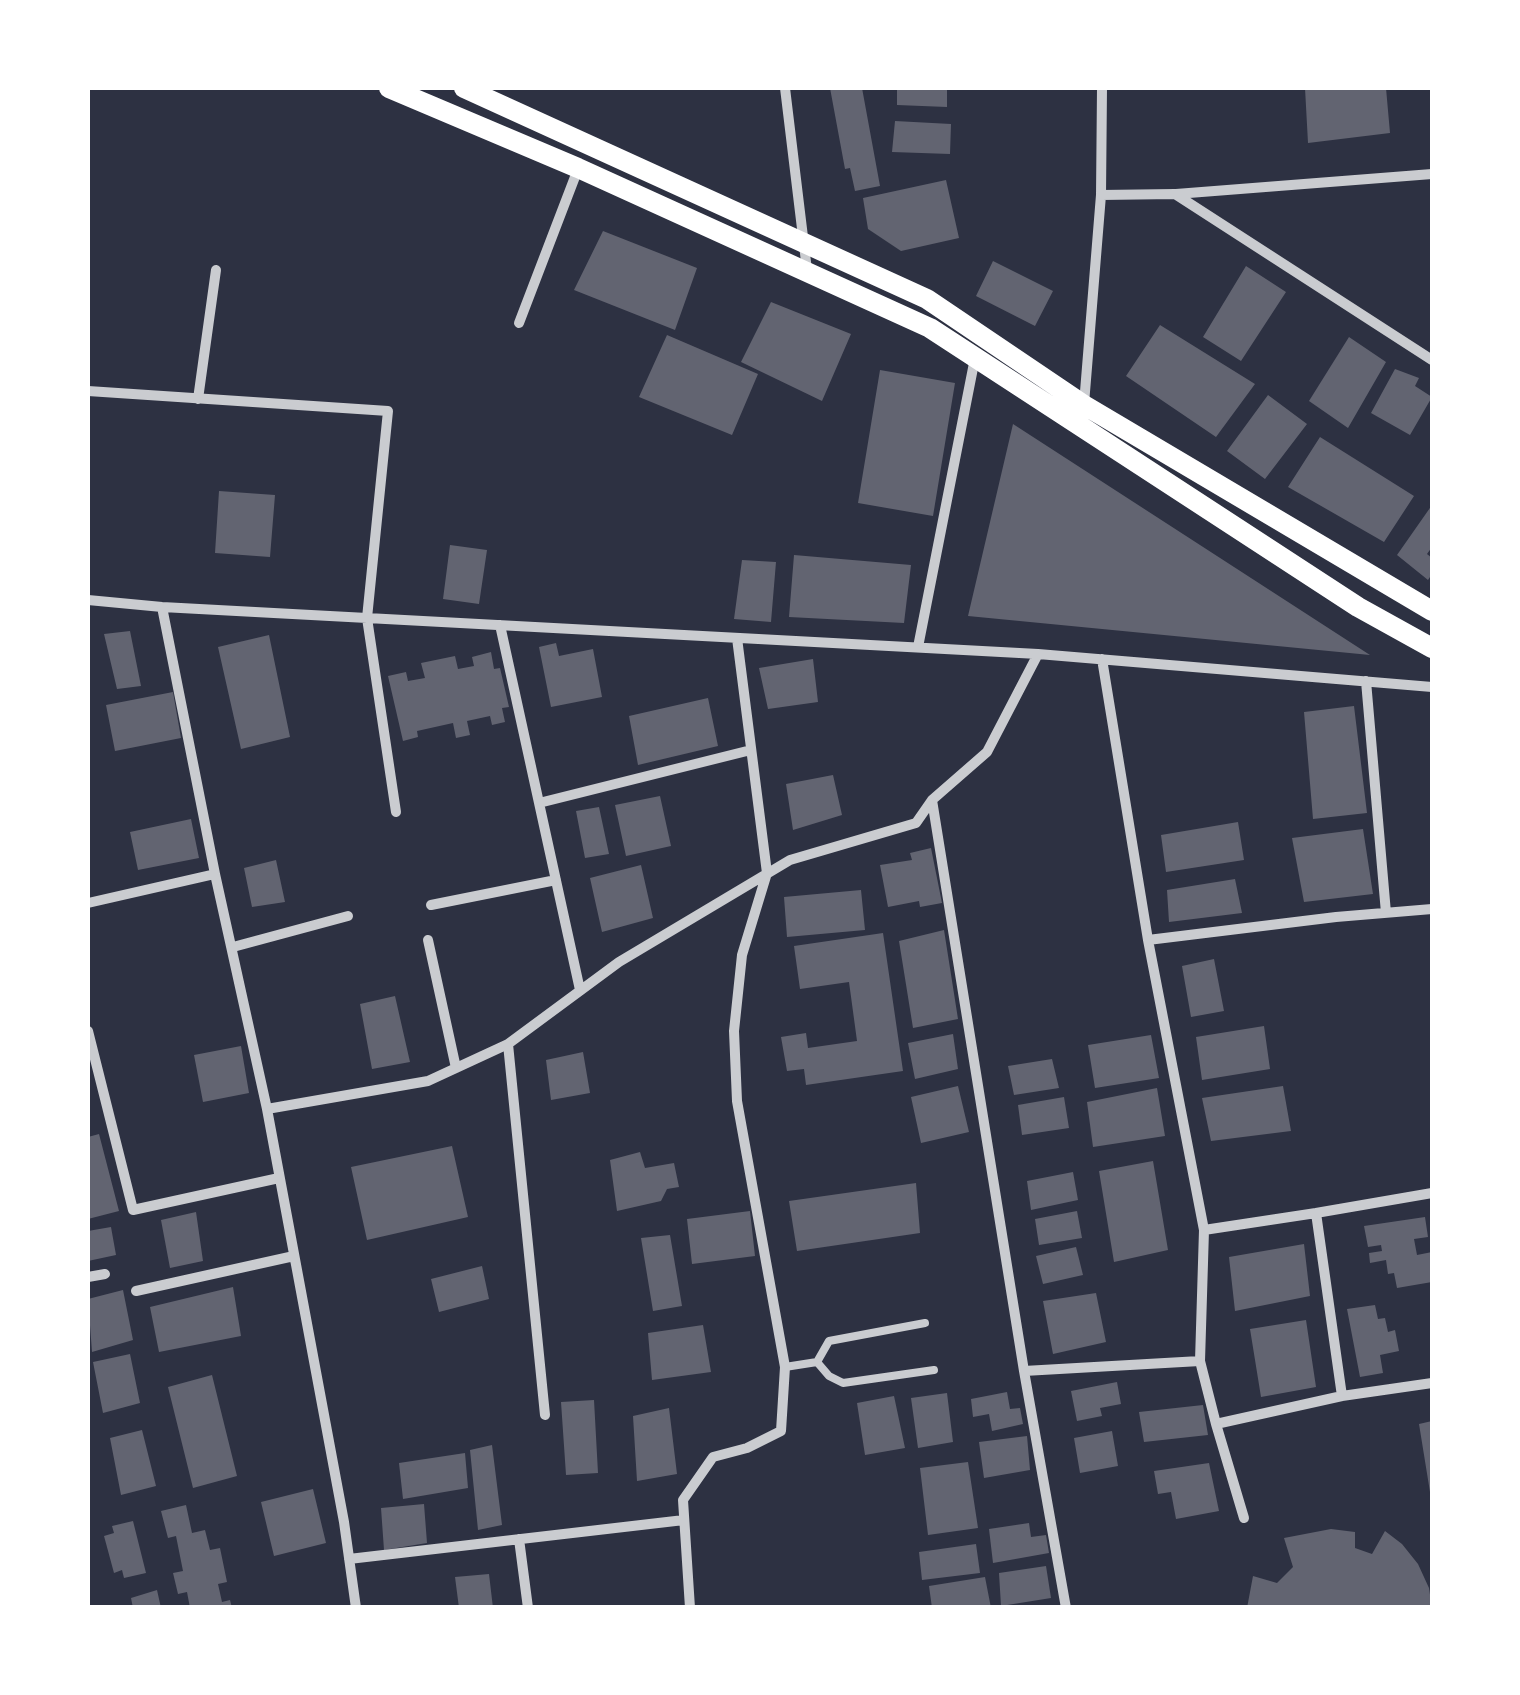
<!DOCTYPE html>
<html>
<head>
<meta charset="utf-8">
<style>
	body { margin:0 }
	#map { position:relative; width:1520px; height:1695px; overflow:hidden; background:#2d3142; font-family:Mulish,sans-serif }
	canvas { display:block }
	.frame { position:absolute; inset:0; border:90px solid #fff; pointer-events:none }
</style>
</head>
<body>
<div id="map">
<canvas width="1520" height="1695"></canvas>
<div class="frame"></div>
</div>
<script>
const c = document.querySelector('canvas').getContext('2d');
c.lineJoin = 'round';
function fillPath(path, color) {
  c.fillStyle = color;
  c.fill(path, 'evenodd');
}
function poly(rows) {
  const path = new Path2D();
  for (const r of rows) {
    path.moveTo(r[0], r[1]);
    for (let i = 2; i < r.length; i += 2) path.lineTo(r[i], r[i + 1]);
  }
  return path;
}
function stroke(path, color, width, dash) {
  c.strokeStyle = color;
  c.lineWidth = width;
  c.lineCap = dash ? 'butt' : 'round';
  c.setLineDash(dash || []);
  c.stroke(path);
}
const building = poly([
	[830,88,862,88,880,186,855,191,850,168,845,169],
	[897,88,947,88,947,107,897,105],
	[1305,88,1386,88,1390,133,1308,143],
	[895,121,951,124,950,154,892,152],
	[946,180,959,238,901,251,868,229,863,198],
	[603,231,697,268,675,330,574,290],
	[993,261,1053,291,1035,326,976,296],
	[1246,266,1286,292,1241,361,1203,337],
	[771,302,851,334,822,401,741,362],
	[1160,325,1255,384,1216,437,1126,376],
	[667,335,758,374,732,435,639,397],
	[1349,337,1386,362,1348,428,1309,401],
	[1395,369,1419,378,1415,386,1432,397,1410,435,1371,413],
	[880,370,955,383,933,516,858,503],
	[1268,395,1307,424,1265,479,1227,451],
	[1013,424,1370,655,968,616],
	[1320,437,1414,496,1384,542,1288,487],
	[219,491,275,495,270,557,215,553],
	[1432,505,1432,547,1427,554,1432,558,1432,574,1428,580,1397,555],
	[450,545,487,550,479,604,443,599],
	[794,555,911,565,904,623,789,617],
	[742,560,776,562,771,622,734,619],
	[130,631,141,686,117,689,104,634],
	[269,635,290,737,241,749,218,647],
	[556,643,559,656,593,649,602,697,551,707,539,647],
	[491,652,494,669,500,668,509,707,502,708,505,722,492,725,490,716,467,721,470,735,456,738,453,723,417,731,418,737,403,741,388,676,406,672,408,681,425,678,421,663,455,656,458,669,474,666,472,657],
	[813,659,818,702,768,709,759,668],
	[173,692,181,738,115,751,106,705],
	[708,698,718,746,638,765,629,716],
	[1354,706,1367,813,1313,819,1304,712],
	[833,775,842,815,793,830,786,784],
	[660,796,671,846,626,856,615,805],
	[599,807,609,854,585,858,576,811],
	[191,819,199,858,138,870,130,832],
	[1238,822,1244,860,1166,872,1161,835],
	[1363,829,1373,894,1304,902,1292,838],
	[931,848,942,903,920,907,919,901,888,907,880,865,912,860,910,853],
	[276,860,285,902,252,907,244,868],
	[641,865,653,918,602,932,590,878],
	[1235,879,1242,913,1169,922,1167,890],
	[861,890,865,930,787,937,784,897],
	[944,930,958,1019,913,1028,899,941],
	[883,933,903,1071,806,1085,804,1069,787,1071,781,1037,806,1033,808,1048,857,1041,849,982,800,989,794,946],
	[1214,959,1224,1011,1191,1017,1182,966],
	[395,996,410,1062,372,1069,360,1004],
	[1264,1026,1270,1069,1202,1080,1196,1037],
	[953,1034,958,1069,915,1079,908,1043],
	[1151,1035,1159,1078,1095,1088,1088,1045],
	[241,1046,249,1093,203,1102,194,1055],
	[583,1052,590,1093,551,1100,546,1060],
	[1052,1059,1059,1088,1014,1095,1008,1066],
	[958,1086,969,1132,921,1143,911,1097],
	[1283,1086,1291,1131,1211,1141,1202,1098],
	[1157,1088,1165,1136,1093,1147,1087,1102],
	[1064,1097,1069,1128,1022,1135,1018,1105],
	[99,1134,119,1211,88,1219,88,1137],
	[452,1146,468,1217,367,1240,351,1167],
	[640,1152,645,1168,674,1163,679,1187,667,1189,661,1201,617,1211,610,1160],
	[1153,1161,1168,1250,1114,1262,1099,1171],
	[1073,1172,1078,1200,1031,1210,1027,1181],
	[916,1183,920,1233,797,1251,789,1201],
	[750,1211,755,1256,692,1264,687,1219],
	[1077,1211,1082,1238,1039,1245,1035,1219],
	[196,1212,203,1261,170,1268,161,1220],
	[1425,1217,1428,1237,1414,1239,1417,1255,1432,1252,1432,1282,1397,1288,1394,1273,1388,1274,1386,1260,1370,1263,1369,1253,1382,1251,1381,1245,1368,1247,1364,1226],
	[111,1227,116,1255,88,1261,88,1231],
	[670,1235,682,1306,653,1311,641,1238],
	[1304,1244,1310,1296,1235,1311,1229,1257],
	[1076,1247,1083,1275,1043,1284,1036,1256],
	[482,1266,489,1299,439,1312,431,1279],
	[233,1287,241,1336,159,1352,150,1307],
	[123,1290,133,1340,92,1352,88,1299],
	[1096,1293,1106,1342,1053,1354,1043,1301],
	[1375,1305,1378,1319,1385,1318,1388,1332,1395,1330,1399,1351,1380,1355,1383,1373,1360,1377,1347,1309],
	[1306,1320,1316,1387,1261,1397,1250,1329],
	[703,1325,711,1372,652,1380,648,1333],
	[130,1354,140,1403,103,1413,93,1362],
	[212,1375,237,1476,193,1488,168,1387],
	[1117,1382,1121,1404,1100,1408,1102,1416,1077,1421,1071,1391],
	[1007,1392,1010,1409,1020,1408,1023,1424,992,1431,989,1414,973,1417,971,1399],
	[947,1393,953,1442,918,1448,911,1398],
	[894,1396,905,1448,865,1455,857,1403],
	[594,1400,598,1473,566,1475,561,1402],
	[1203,1405,1208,1435,1144,1442,1139,1412],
	[669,1408,677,1474,637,1481,633,1416],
	[1432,1421,1432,1492,1430,1492,1419,1424],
	[142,1430,156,1486,121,1495,110,1438],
	[1112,1431,1118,1466,1080,1473,1074,1438],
	[1027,1436,1030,1470,984,1478,979,1442],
	[492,1445,502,1525,478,1530,470,1450],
	[465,1453,468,1488,403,1499,399,1463],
	[968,1462,978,1528,928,1535,920,1468],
	[1209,1463,1219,1511,1176,1519,1171,1492,1158,1494,1154,1471],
	[313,1489,326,1543,274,1556,261,1502],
	[424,1504,427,1543,384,1550,381,1508],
	[186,1505,192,1533,205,1530,210,1550,220,1548,227,1582,218,1584,222,1602,230,1600,232,1608,190,1608,187,1592,178,1594,173,1573,183,1571,176,1536,168,1538,161,1511],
	[133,1521,146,1573,124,1578,122,1570,114,1573,104,1536,114,1533,112,1526],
	[1029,1523,1031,1537,1046,1535,1049,1553,993,1563,989,1529],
	[1331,1529,1355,1532,1355,1548,1372,1554,1385,1531,1402,1544,1418,1564,1429,1588,1432,1608,1247,1608,1253,1576,1277,1583,1293,1567,1284,1538],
	[976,1544,980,1573,922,1580,919,1552],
	[1046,1566,1051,1598,1001,1606,999,1573],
	[489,1574,493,1608,459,1608,455,1577],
	[985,1577,991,1608,932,1608,929,1586],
	[157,1590,161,1608,133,1608,131,1598]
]);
const service = poly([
	[817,1362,829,1341,925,1323],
	[785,1367,817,1362,829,1376,843,1383,934,1370]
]);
const minor = poly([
	[785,88,807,270],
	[1176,194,1432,174],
	[1101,195,1102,88],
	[519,323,578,169],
	[88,391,388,411,367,618,396,812],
	[198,399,216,270],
	[1084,404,1101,195,1175,194,1432,360],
	[88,600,162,607,1038,654,1432,687],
	[162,607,215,874,267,1109,428,1081,508,1044,619,962,790,860,916,823,932,800,987,752,1038,654],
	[500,625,580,990],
	[918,647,975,358],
	[1366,681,1386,913],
	[932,800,1024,1371,1066,1608],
	[539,803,751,750],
	[88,903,215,874],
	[431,905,556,880],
	[428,940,456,1068],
	[1148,940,1336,917,1432,909],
	[233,947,348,916],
	[88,1031,133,1210,279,1178],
	[508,1044,545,1415],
	[267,1109,344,1522,356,1608],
	[1204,1230,1316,1213],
	[88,1277,105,1274],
	[136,1291,294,1256],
	[1200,1361,1216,1424,1342,1396,1316,1213,1432,1193],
	[1024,1371,1200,1361,1204,1230,1148,940,1102,659],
	[1342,1396,1432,1383],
	[1216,1424,1244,1518],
	[519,1539,528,1608],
	[349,1559,684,1520],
	[690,1608,683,1500,713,1457,747,1448,781,1431,785,1367,737,1101,734,1031,742,955,767,873,737,638]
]);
const secondary = poly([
	[389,88,578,168,930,328,1358,607,1432,648],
	[464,88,927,299,1084,405,1432,611]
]);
fillPath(building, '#626471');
stroke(service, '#caccd0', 8);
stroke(minor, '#caccd0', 10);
stroke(secondary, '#fff', 20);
</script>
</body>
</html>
